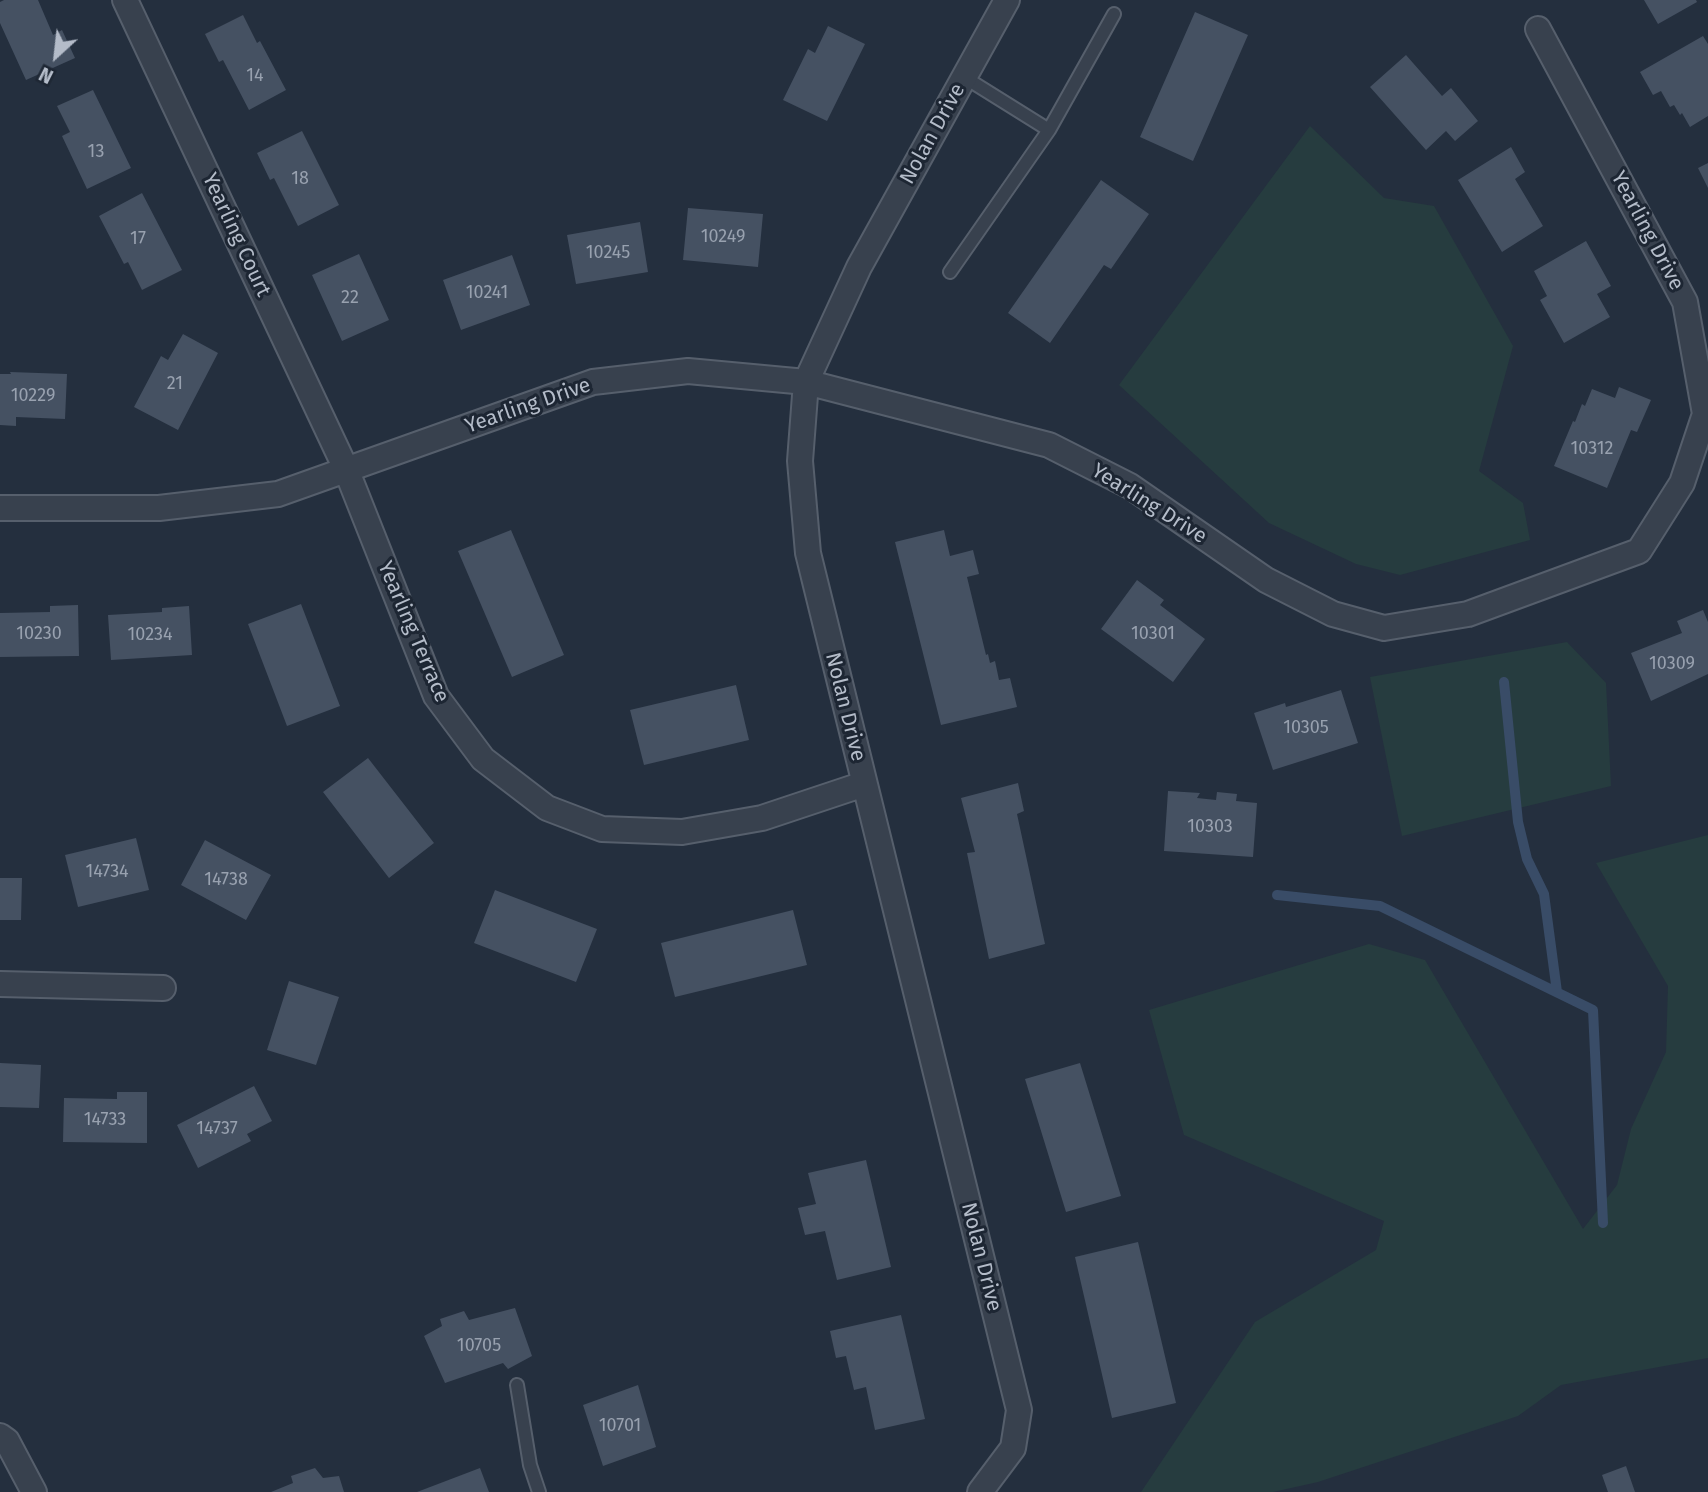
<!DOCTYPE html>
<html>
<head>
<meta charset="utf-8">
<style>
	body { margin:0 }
	#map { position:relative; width:1708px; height:1492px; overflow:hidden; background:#242f3e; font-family:"Fira Sans",sans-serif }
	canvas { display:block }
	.north { position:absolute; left:21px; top:21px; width:70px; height:70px; -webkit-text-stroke:5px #1d2633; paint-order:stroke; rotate:207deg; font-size:19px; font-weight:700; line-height:28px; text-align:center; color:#b4bcc9 }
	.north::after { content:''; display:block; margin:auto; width:24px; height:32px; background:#b4bcc9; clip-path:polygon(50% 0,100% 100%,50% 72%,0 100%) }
</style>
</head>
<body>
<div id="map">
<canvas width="1708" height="1492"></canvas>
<div class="north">N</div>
</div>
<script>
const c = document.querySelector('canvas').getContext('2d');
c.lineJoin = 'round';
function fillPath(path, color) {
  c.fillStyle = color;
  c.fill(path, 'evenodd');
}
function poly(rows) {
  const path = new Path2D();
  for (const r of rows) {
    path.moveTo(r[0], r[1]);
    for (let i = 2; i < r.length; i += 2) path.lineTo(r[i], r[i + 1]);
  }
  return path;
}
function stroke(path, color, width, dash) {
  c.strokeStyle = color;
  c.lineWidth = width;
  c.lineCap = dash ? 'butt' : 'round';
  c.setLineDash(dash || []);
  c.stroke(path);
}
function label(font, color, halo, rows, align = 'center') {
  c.font = font + ' "Fira Sans",sans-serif';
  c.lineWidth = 6;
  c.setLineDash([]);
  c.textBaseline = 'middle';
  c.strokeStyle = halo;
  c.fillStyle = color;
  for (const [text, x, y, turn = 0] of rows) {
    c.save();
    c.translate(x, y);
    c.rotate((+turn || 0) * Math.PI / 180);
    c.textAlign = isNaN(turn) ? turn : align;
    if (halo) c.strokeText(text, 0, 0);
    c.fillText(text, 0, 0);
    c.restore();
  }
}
const green = poly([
	[1310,126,1384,198,1434,206,1513,346,1479,471,1523,503,1530,540,1400,575,1356,564,1269,523,1119,385],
	[1567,642,1606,683,1611,786,1402,836,1370,677],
	[1708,835,1708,1358,1561,1385,1518,1416,1318,1482,1273,1492,1141,1492,1255,1322,1376,1250,1384,1221,1184,1135,1149,1010,1369,944,1425,960,1583,1229,1617,1185,1631,1129,1666,1052,1668,986,1596,863]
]);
const stream = poly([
	[1504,682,1518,822,1527,859,1544,894,1557,992],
	[1277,895,1380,906,1593,1010,1603,1223]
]);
const building = poly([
	[4,0,38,0,53,35,62,30,75,58,26,80,0,23,0,2],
	[1644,0,1696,0,1697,2,1658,24],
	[1195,12,1248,35,1193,161,1140,137],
	[243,15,257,43,260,41,286,90,249,110,223,60,219,62,205,34],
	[828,26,865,44,827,121,783,100,808,49,815,53],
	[1703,36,1708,44,1708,116,1690,127,1682,113,1680,115,1674,105,1670,107,1661,91,1653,95,1640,72],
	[1406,55,1442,96,1451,88,1478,121,1455,141,1446,131,1426,150,1370,87],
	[93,90,131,168,87,189,62,136,70,132,57,106],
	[302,131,339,205,298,226,274,178,270,180,257,153],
	[1511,147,1525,172,1515,179,1543,226,1502,252,1458,180],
	[1708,163,1708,188,1698,168],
	[1101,180,1149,214,1111,269,1104,265,1050,343,1008,313],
	[142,193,182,270,142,290,128,262,124,264,99,216],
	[688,208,763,214,758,267,683,260],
	[640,222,648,272,576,284,567,235],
	[1586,241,1611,286,1597,294,1610,317,1564,343,1540,300,1547,296,1534,271],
	[359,254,389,320,342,341,312,275],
	[512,255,530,305,461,330,443,280],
	[183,334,218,353,178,430,134,407,161,356,168,360],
	[10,372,67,374,65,419,16,417,16,426,0,425,0,374,11,374],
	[1619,387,1651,400,1637,432,1631,430,1607,488,1554,466,1573,421,1575,422,1582,404,1585,406,1592,389,1615,398],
	[511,530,564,655,512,677,458,551],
	[944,530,950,556,973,550,979,574,967,577,986,655,988,654,990,663,995,661,999,680,1010,678,1017,707,941,725,895,542],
	[1137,580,1164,600,1160,605,1205,639,1173,682,1101,629],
	[301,604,340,706,287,726,248,624],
	[78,605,79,656,0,657,0,613,50,612,50,606],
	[189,606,192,655,111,660,108,615,162,612,162,608],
	[1703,610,1708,622,1708,674,1651,701,1631,653,1682,633,1677,621],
	[736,685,749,740,644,765,630,710],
	[1341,690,1358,743,1273,770,1254,713,1285,703,1286,707],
	[368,758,434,843,389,878,323,792],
	[1018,783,1024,811,1017,814,1045,944,989,959,967,853,975,852,961,798],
	[1168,791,1200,793,1197,798,1216,800,1217,792,1237,794,1236,801,1257,803,1253,857,1164,851],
	[136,838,149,890,78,907,65,855],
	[205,840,271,875,246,920,181,885],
	[0,878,22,878,21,920,0,920],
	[495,890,597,929,576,982,474,943],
	[793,910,807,965,675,997,661,943],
	[289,981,339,997,316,1065,267,1050],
	[0,1063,41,1065,39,1108,0,1107],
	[1080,1063,1121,1196,1066,1212,1025,1079],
	[254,1086,272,1121,247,1134,251,1141,198,1168,177,1125],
	[117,1092,147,1092,147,1143,63,1142,64,1098,117,1099],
	[866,1160,891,1267,837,1280,825,1231,805,1235,798,1208,816,1204,808,1173],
	[1138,1242,1176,1403,1112,1418,1075,1257],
	[515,1308,532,1356,508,1369,503,1363,445,1383,424,1336,442,1326,440,1319,464,1311,469,1320],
	[901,1315,925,1419,875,1430,866,1387,854,1390,846,1356,836,1358,830,1331],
	[638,1385,656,1447,603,1466,583,1405],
	[1626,1466,1635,1492,1608,1492,1602,1475],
	[315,1468,323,1478,339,1476,344,1492,271,1492,293,1483,291,1476],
	[480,1468,489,1492,417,1492]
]);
const lane = poly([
	[1049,130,1114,14],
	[950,272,1049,130,964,77],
	[517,1385,530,1465,539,1492]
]);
const street = poly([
	[125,0,346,469,436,696,483,759,547,808,602,829,682,832,762,818,864,784],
	[0,508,159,508,278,494,593,382,688,371,806,382,1049,445,1130,486,1266,580,1333,614,1384,628,1468,614,1639,551,1682,483,1705,414,1685,302,1538,29],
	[0,984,163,988],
	[0,1436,7,1441,34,1492],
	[980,1492,1013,1448,1019,1410,808,553,800,461,806,382,859,267,1007,0]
]);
const numberNames = [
	["14",255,76],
	["13",96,152],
	["18",300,179],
	["10249",723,237],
	["17",138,239],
	["10245",608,253],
	["10241",487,293],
	["22",350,298],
	["21",175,384],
	["10229",33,396],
	["10312",1592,449],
	["10230",39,634],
	["10301",1153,634],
	["10234",150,635],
	["10309",1672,664],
	["10305",1306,728],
	["10303",1210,827],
	["14734",107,872],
	["14738",226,880],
	["14733",105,1120],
	["14737",217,1129],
	["10705",479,1346],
	["10701",620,1426]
];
const streetNames = [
	["Nolan Drive",933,134,-61],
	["Yearling Drive",1647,231,62],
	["Yearling Court",236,235,65],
	["Yearling Drive",528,406,-19],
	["Yearling Drive",1149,504,32],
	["Yearling Terrace",413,632,67],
	["Nolan Drive",845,707,76],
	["Nolan Drive",981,1257,76]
];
fillPath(green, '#263c3f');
stroke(stream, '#394c67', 10);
fillPath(building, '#455162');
stroke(lane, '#565f6c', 16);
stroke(street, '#565f6c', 28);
stroke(lane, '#38414e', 12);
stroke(street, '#38414e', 24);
label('18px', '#98a1af', null, numberNames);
label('21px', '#b4bcc9', '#1d2633', streetNames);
</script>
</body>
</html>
